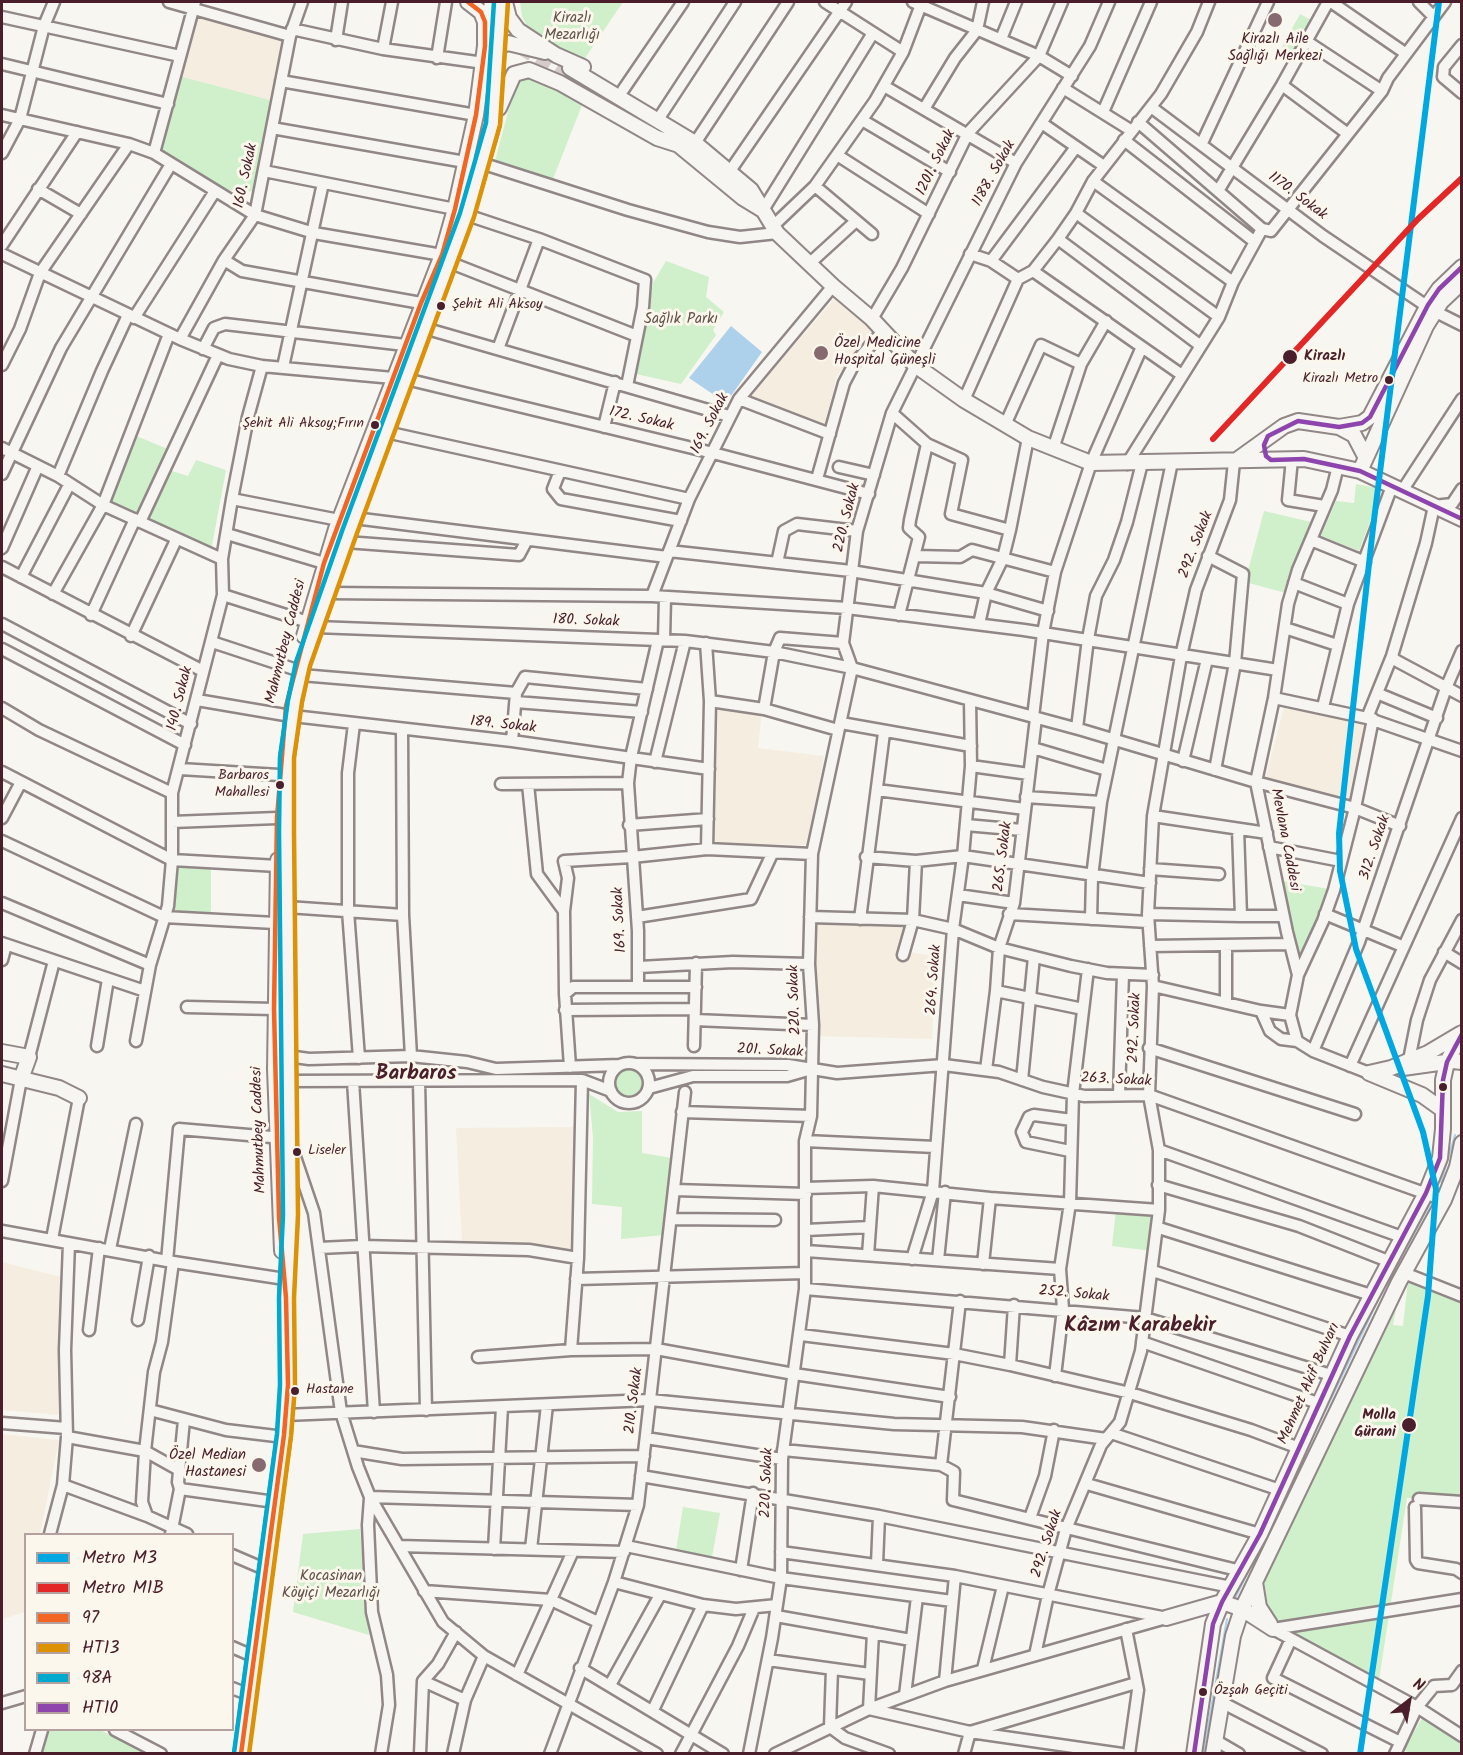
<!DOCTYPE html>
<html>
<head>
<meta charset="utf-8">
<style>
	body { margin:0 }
	#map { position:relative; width:1463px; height:1755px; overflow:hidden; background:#f8f6f0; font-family:Kalam,sans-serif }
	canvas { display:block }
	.frame { position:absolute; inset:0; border:3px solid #4a1f2b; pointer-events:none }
	.legend { position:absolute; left:24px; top:1533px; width:210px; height:198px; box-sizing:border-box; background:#fbf7ec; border:2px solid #b4a19f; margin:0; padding:8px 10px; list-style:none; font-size:18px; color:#4a1f2b }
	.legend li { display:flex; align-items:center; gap:12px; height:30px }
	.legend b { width:30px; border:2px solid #b4a19f }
	.north { position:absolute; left:1379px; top:1671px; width:60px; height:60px; -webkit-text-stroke:4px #fbf7ec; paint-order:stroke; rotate:31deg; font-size:16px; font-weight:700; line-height:24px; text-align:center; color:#4a1f2b }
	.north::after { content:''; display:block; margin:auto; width:21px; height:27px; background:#4a1f2b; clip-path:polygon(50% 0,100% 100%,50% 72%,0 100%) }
</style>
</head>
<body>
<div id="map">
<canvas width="1463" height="1755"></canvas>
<div class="frame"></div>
<ul class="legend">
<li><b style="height:8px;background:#00a8e1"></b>Metro M3</li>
<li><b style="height:8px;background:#e32726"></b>Metro M1B</li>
<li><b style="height:8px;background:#f26522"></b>97</li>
<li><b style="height:8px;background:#dd9206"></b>HT13</li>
<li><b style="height:8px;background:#00a9ce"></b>98A</li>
<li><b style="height:8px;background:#8e44ad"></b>HT10</li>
</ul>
<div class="north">N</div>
</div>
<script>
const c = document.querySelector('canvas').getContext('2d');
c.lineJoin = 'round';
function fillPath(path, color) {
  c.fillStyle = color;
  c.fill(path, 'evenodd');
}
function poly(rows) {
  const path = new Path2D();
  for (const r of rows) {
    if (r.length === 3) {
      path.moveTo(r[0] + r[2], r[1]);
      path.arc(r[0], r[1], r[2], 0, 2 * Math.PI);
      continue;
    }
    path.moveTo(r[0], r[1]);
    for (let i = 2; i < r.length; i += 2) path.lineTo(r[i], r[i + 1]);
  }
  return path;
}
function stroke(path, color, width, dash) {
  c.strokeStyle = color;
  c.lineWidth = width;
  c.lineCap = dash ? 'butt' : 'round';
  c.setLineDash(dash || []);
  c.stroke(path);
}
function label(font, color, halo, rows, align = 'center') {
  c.font = font + ' Kalam,sans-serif';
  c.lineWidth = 6;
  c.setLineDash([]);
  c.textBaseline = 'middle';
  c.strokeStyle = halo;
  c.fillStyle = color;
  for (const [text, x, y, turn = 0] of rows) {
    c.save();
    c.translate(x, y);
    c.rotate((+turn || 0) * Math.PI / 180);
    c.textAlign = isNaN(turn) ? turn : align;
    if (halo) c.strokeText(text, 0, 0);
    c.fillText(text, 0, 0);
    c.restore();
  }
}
const built = poly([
	[196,10,288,37,274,101,179,76],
	[836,297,872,330,837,376,825,424,750,396],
	[1285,703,1369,721,1352,805,1265,780],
	[707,704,762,710,758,748,824,756,808,845,704,842],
	[814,919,904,926,902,951,936,956,932,1039,812,1036],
	[576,1127,573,1249,462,1244,456,1128],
	[2,1262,61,1277,58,1415,2,1410],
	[2,1434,59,1440,40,1534,26,1534,25,1612,2,1619]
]);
const green = poly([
	[520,2,623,2,585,58,556,50,530,33,522,16],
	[1300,14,1311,20,1292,55,1281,49],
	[179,76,274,101,254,191,238,192,217,187,176,160,159,146],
	[522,77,534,78,584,100,553,179,494,165,515,85],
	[666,261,709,277,706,297,724,312,713,330,716,335,681,384,636,374,653,283],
	[134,435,170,450,140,517,107,504],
	[196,460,226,470,211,551,146,522,169,470,188,476],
	[1356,484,1382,489,1359,551,1321,536,1336,501,1354,503],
	[1264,511,1311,522,1286,593,1245,582],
	[175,865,211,867,211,914,173,912],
	[1282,881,1329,889,1300,964],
	[629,1082,15],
	[589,1094,618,1112,642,1111,642,1153,672,1158,664,1235,621,1239,622,1207,592,1204,593,1137],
	[1116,1209,1156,1213,1152,1251,1112,1246],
	[1408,1280,1461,1301,1461,1498,1407,1498,1379,1680,1288,1631,1268,1609,1264,1580,1396,1309,1393,1325,1403,1326],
	[683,1507,720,1513,712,1557,676,1550],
	[360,1529,369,1635,293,1612,303,1534],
	[1422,1718,1461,1743,1461,1753,1410,1753,1404,1750],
	[36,1730,100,1730,148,1753,28,1754]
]);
const water = poly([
	[731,326,762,352,726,403,689,378]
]);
const stream = poly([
	[1441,1182,1455,1135],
	[1283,1500,1377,1302,1431,1202],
	[1235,1598,1261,1546],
	[1203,1754,1227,1619]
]);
const majorTunnel = poly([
	[520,47,566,76]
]);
const minor = poly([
	[169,2,290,36],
	[825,2,903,52],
	[913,2,1039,56,1072,76],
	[1331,2,1405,53],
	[1419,2,1433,16],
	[2,17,180,56],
	[292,29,383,49,484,63],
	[1001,39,1016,2],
	[336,40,342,2],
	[1306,41,1382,91],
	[1462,45,1444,67,1443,77,1462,93],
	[383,49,392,2],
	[437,58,446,2],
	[2,64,168,104],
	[281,81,476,115],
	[1282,85,1348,134],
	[884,86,1016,163],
	[1063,88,1132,131],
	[623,90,683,2],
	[1151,107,1323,236,1434,311,1462,325],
	[924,109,955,58,977,30,983,2],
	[1103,112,1151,2],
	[2,115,129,144,154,153,255,215,314,233,442,255],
	[661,115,735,2],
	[862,120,950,172],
	[1138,122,1262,229,1271,231,1382,91,1388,78,1445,2],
	[1043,124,1104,166],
	[272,128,465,162,481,163,628,210,708,232,740,237,777,233],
	[1124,140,1255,242],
	[695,143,788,2],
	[1202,143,1268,2],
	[2,153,20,119,44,26,54,2],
	[154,153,195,2],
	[837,155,929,214],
	[264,171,455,209],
	[730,171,846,2],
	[1093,181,1233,282],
	[815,186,872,234],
	[38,189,81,214],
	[1218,191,1282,85,1328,2],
	[763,210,873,33],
	[1076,213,1219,317],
	[467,215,539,239,645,280,643,307,627,386],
	[772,227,815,186,875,101,903,52,922,2],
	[1058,239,1201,346],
	[2,245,77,132],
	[2,254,180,339,229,359,262,366,393,378],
	[970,254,991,261,1018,279],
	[224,260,242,271,421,303],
	[991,261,1076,147],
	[451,263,637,336],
	[810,263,856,221],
	[1033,271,1182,375],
	[134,318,215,191],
	[872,319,902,268,968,133,1039,56,1062,2],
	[424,328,729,416],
	[180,339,224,260,255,215,290,36,302,2],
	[203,349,214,328,225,324,405,345],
	[498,349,539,239],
	[2,365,20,329,40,273,129,144],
	[283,367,323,183],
	[406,379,713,453,869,494],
	[739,399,830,434],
	[964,400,1018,279,1033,271,1058,239,1076,213,1093,181,1161,94,1197,32,1209,2],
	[892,413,927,444,962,460,951,514,1010,530],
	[1005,425,1041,345,1081,364],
	[604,427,615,382],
	[386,432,689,499],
	[2,448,58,476,103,505,222,559],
	[1053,449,1081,364,1106,321],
	[1292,459,1288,500,1324,506],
	[1127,464,1219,317,1233,282,1262,229],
	[1338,466,1332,490,1298,570,1288,604,1274,698,1256,782,1287,932,1298,975,1290,1015,1297,1041,1313,1051,1369,1073],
	[839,467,874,475],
	[560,471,553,489,561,499,681,521],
	[2,474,61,348,171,164],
	[58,476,102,371,128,315],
	[817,479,844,383,854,364,883,331],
	[1402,491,1462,399],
	[232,499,339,520],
	[354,518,667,557],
	[140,522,218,355],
	[227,534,324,563],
	[1311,540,1365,562],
	[346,542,519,555,527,540],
	[2,548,37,468],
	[669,551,851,571,986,593,1048,611],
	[915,556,960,557,972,550,1055,572],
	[1208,556,1243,574,1235,663,1215,770],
	[777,563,784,531,797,524,857,531],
	[2,567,203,671],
	[21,577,69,485],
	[1294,583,1348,604],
	[328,593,652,596,847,608,1024,630,1278,670],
	[53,594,103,505,169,334],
	[223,595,308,622],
	[652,596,689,499,739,399,833,286],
	[91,615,135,519],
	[899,615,919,537,909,528,910,520,927,444],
	[2,624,191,724],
	[979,624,986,593,1003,558,1010,530,1028,438],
	[316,627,685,641,774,652,852,668,1082,730,1256,782,1355,808,1400,826],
	[1285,628,1337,645],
	[131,636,176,540],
	[664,640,665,597],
	[212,642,294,669],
	[706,643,710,701,707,849],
	[2,649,185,745],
	[1392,656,1395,660,1462,696],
	[301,675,516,693],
	[1379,694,1437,718],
	[1274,698,1367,718,1462,751],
	[197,700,285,715],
	[710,701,764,709,838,730],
	[516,702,642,712],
	[1323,707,1348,604,1392,486],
	[2,708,39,730,172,793],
	[764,709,774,652,780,638,843,643],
	[293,716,512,741,709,769],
	[1033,717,1043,633,1055,572,1091,463,1141,349],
	[1367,718,1392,656,1426,543,1434,506,1452,504,1462,489],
	[841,723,971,746],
	[354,724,348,773,348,911,359,1058],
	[1077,728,1088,639,1096,596,1114,560,1127,522,1142,463],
	[402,730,403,915,411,1056],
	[512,741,516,693,525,677,647,689],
	[1033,748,1107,770],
	[1183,761,1207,659],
	[655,762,685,641],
	[971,766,1029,774],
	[180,769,279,775],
	[2,772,172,860,278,866],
	[501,784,628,783],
	[528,784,537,874,564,911,565,994],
	[877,790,1025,809],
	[1026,797,1101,802,1172,462],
	[1153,816,1267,833],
	[2,818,21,782],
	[172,822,277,818],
	[629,825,708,819],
	[966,825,1022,830],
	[2,841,164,917,275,923],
	[1269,847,1341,861],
	[866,857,916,861,963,856,1150,883],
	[1150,869,1219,874],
	[958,895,1014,903],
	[2,903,150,965],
	[287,907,403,915],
	[564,911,568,878,564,861,632,857,707,849,812,854],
	[1009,914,1148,922],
	[1148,914,1241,916,1238,829],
	[1325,914,1402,946],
	[1241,916,1283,916],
	[637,917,751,899,772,854],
	[810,917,913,920,953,929,999,948,1071,966,1107,973,1153,975],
	[860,919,884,733],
	[1091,919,1092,877,1101,802],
	[2,943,145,991],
	[1226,945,1226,1003],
	[1150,946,1290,944],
	[1444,952,1462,963],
	[903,955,913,920,916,861],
	[2,960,6,945],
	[639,967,733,962,809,964],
	[1298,975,1323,921,1334,890,1355,808,1373,719],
	[638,986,638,931,628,783,631,757,658,640],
	[1153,986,1261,1011,1290,1015],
	[996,991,1083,1009],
	[187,1007,274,1009],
	[565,1010,694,1009],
	[1261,1011,1270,1031,1281,1039,1297,1041],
	[695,1020,813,1025],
	[136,1041,150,965,168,906,172,860,172,793,223,595,222,559,232,499,248,417,262,366],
	[97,1046,108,979],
	[694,1046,696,963],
	[1149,1048,1355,1114],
	[1313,1051,1359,942,1446,688,1462,651],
	[288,1056,309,1059,411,1056,467,1062,496,1069,620,1065],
	[29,1057,54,961],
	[1409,1060,1417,1020,1430,980,1462,920],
	[629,1083,20],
	[636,1064,788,1065,837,1073,944,1065,999,1072,1043,1087,1084,1096,1149,1095,1444,1200],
	[1350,1066,1462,818],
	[570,1067,565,994,573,987,696,987],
	[986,1070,996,991,999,948,1014,903,1036,718],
	[1022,1080,1034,957],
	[288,1081,582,1080,611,1091],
	[353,1081,374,1412],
	[419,1081,426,1410],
	[649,1088,693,1076,787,1076,808,1070],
	[1119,1094,1123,974],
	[682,1112,811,1116],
	[805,1141,935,1147],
	[1159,1150,1402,1237],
	[293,1151,314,1213,341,1412,358,1467,370,1497,443,1622,484,1656,657,1754],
	[1070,1151,1026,1142,1022,1132,1029,1117,1034,1115,1072,1120],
	[2,1181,21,1079],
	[1158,1185,1299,1226,1388,1261],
	[805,1188,873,1186,990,1198,1159,1210],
	[675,1190,806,1194],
	[672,1219,775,1220],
	[1159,1228,1371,1295],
	[806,1230,870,1227],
	[2,1231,167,1261,285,1279],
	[52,1239,79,1098],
	[319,1248,362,1246,529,1250,578,1258],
	[110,1249,136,1124],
	[806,1251,1060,1269],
	[868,1255,873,1186],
	[912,1259,933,1191,953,929,963,856,971,766,970,700],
	[938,1260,945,1192],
	[167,1261,179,1129,283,1138],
	[983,1264,990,1198],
	[1153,1271,1350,1336],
	[1404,1273,1462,1296],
	[576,1279,805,1273],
	[805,1289,1145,1318,1331,1375],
	[138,1320,149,1256],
	[89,1330,99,1248],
	[801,1335,954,1354,1010,1365,1130,1393,1251,1430,1299,1448],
	[1142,1342,1318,1403],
	[571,1350,578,1258,582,1080],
	[478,1357,571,1350,656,1349,794,1374,950,1397],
	[1010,1365,1014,1305],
	[1055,1376,1063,1309,1060,1269,1070,1203,1073,1094,1088,969],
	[150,1410,226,1430,284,1437],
	[285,1415,650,1400,894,1424,1022,1427,1106,1439],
	[2,1423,66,1428],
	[1111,1433,1280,1490],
	[67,1437,145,1451,154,1372,162,1342,173,1262],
	[646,1438,782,1459],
	[783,1450,941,1465,954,1472,953,1500,1241,1571],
	[353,1451,402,1459,644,1456],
	[941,1465,960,1301],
	[179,1470,145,1451,142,1502,147,1516,187,1534],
	[641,1476,879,1516,1231,1587],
	[1087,1484,1260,1534],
	[63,1485,147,1516],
	[180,1489,275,1502],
	[370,1497,638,1505],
	[370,1498,368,1525,372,1612,387,1675,389,1705,381,1754],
	[1419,1499,1462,1502],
	[1415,1507,1416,1560,1418,1563,1456,1569,1462,1573],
	[1030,1518,1045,1476,1054,1430],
	[50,1534,63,1485,67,1437,65,1350,69,1243],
	[171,1534,180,1489,178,1482,184,1420],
	[399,1546,624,1552],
	[626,1546,781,1578,952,1601],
	[494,1549,502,1407],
	[531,1549,547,1405],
	[781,1552,955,1576,1162,1617],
	[232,1555,267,1570],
	[877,1564,879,1516],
	[741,1570,753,1493],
	[614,1582,703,1605,736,1609,777,1605],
	[424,1591,551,1600,598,1622],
	[776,1616,911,1640],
	[1126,1629,1138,1690,1129,1754],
	[1273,1629,1417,1707,1462,1736],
	[1273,1629,1462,1599],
	[873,1633,869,1709,970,1732,1122,1754],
	[1291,1639,1273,1678,1400,1742],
	[232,1647,255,1657],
	[1035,1655,1048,1595,1066,1529,1101,1445,1120,1422,1141,1351,1159,1210,1159,1150,1149,1095,1153,986,1148,914,1153,816,1181,656,1196,590,1230,500,1234,462],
	[768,1660,870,1674],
	[580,1668,723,1754],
	[832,1669,830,1727,845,1738,889,1754],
	[983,1669,1003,1586],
	[517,1675,573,1551],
	[423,1681,465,1700],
	[945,1681,955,1576],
	[610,1685,660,1595],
	[232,1688,250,1695],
	[905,1695,917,1597],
	[1221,1702,1322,1754],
	[2,1703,26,1696],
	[653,1710,703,1605],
	[115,1730,161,1754],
	[1215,1740,1239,1754],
	[35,1754,42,1730],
	[420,1754,423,1681,438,1664,456,1632],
	[453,1754,465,1700,484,1656],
	[550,1754,614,1582,638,1505,685,1092],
	[681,1754,738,1646,754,1608],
	[749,1754,772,1638,781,1578,782,1459,805,1289,805,1141,811,1116,813,1025,809,964,812,854,852,668,843,643,857,531,892,413,1016,163,1090,46,1109,2],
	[775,1754,869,1709,945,1681,1166,1618],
	[964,1754,970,1732,1136,1683],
	[1395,1754,1417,1707,1434,1686,1452,1685,1462,1671]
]);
const major = poly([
	[505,2,509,18,518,30,556,55,583,67],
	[488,26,492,2],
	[492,49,508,43,545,52],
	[570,68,695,143,751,190,777,233,833,286,872,319,915,365,964,400,1028,438,1091,463,1304,459,1360,471,1462,519],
	[499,108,514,74,529,70,560,83,657,138,682,146],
	[675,142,743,198,761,209],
	[1339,427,1354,435,1366,458],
	[1234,462,1284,426,1298,421,1339,427,1362,423,1370,417,1428,305,1439,289,1462,267],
	[1360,471,1426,326,1441,302,1462,282],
	[304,636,336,529,442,255,455,209,476,115,485,46,485,22,481,12,468,2],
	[278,860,275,1069,282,1251],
	[2,1052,29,1057,21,1079],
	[1403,1068,1453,1061,1462,1062],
	[1369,1073,1391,1068,1428,1053,1460,1034],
	[1369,1073,1422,1095,1443,1110],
	[2,1074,59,1088,79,1098],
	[1255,1582,1259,1607,1270,1624],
	[1166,1618,1222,1602,1242,1609,1273,1629],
	[241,1754,284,1435,288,1385,286,1298,291,1215,286,832,287,757,295,701,303,664,349,533,467,215,493,124,501,2],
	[1194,1754,1213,1624,1222,1602,1260,1534,1350,1336,1426,1193,1440,1158,1443,1129,1443,1080,1447,1062,1462,1033],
	[1213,1754,1233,1636,1242,1609,1399,1282,1444,1200,1457,1167,1462,1143]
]);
const bus1 = poly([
	[241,1754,284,1435,288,1385,286,1298,279,1217,274,1009,277,818,286,706,324,563,421,303,442,255,455,209,476,115,485,46,485,22,481,12,468,2]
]);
const bus2 = poly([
	[249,1754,291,1436,295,1386,294,1298,298,1215,294,832,294,758,302,702,310,666,356,536,474,217,500,125,508,2]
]);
const bus3 = poly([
	[234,1753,277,1434,280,1385,279,1298,283,1215,279,832,280,757,288,700,296,662,342,531,460,213,486,123,494,2]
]);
const bus4 = poly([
	[1462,267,1439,289,1428,305,1370,417,1362,423,1339,427,1298,421,1268,436,1264,445,1266,456,1271,460,1304,459,1360,471,1462,519],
	[1194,1754,1213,1624,1222,1602,1260,1534,1350,1336,1426,1193,1440,1158,1443,1080,1447,1062,1462,1034]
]);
const metro1 = poly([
	[1360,1754,1428,1296,1436,1189,1423,1132,1356,949,1340,871,1339,833,1373,528,1439,2]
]);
const metro2 = poly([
	[1213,439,1418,219,1462,178]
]);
const markers = [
	[1275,20,8,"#876a70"],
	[441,306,5,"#4a1f2b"],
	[821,353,8,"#876a70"],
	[1290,357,8,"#4a1f2b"],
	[1389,380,5,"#4a1f2b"],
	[375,425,5,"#4a1f2b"],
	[280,785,5,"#4a1f2b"],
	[1443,1087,5,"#4a1f2b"],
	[297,1152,5,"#4a1f2b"],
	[295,1391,5,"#4a1f2b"],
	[1409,1425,8,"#4a1f2b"],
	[259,1465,8,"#876a70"],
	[1203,1692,5,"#4a1f2b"]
];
const busNames = [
	["Şehit Ali Aksoy",452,306],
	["Kirazlı Metro",1378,380,"right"],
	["Şehit Ali Aksoy;Fırın",364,425,"right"],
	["Barbaros",269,777,"right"],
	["Mahallesi",269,794,"right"],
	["Liseler",308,1152],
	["Hastane",306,1391],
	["Özşah Geçiti",1214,1692]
];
const parkNames = [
	["Kirazlı",572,19],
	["Mezarlığı",572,36],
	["Sağlık Parkı",681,320],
	["Kocasinan",331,1577],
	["Köyiçi Mezarlığı",331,1594]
];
const poiNames = [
	["Kirazlı Aile",1275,40],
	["Sağlığı Merkezi",1275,57],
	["Özel Medicine",834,344,"left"],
	["Hospital Güneşli",834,361,"left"],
	["Özel Median",246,1456,"right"],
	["Hastanesi",246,1473,"right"]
];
const streetNames = [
	["1201. Sokak",937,163,-64],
	["1188. Sokak",995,174,-61],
	["160. Sokak",247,176,-78],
	["1170. Sokak",1297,197,37],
	["172. Sokak",641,420,13],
	["169. Sokak",711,424,-63],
	["220. Sokak",848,518,-76],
	["292. Sokak",1197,545,-69],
	["180. Sokak",586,622,2],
	["Mahmutbey Caddesi",287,642,-76],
	["140. Sokak",181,699,-76],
	["189. Sokak",503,726,6],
	["Mevlana Caddesi",1284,840,79],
	["312. Sokak",1376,848,-71],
	["265. Sokak",1004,857,-83],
	["169. Sokak",621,920,-93],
	["264. Sokak",935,980,-86],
	["220. Sokak",796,1000,-92],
	["292. Sokak",1136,1028,-88],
	["201. Sokak",770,1052,3],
	["263. Sokak",1116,1081,3],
	["Mahmutbey Caddesi",260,1130,-92],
	["252. Sokak",1074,1295,5],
	["Mehmet Akif Bulvarı",1310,1384,-66],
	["210. Sokak",635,1401,-83],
	["220. Sokak",768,1483,-88],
	["292. Sokak",1048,1544,-72]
];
const stopNames = [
	["Kirazlı",1304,357],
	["Molla",1396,1416,"right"],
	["Gürani",1396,1433,"right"]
];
const districtNames = [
	["Barbaros",416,1075],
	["Kâzım Karabekir",1140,1327]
];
fillPath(built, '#f5eee0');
fillPath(green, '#d0efcb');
fillPath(water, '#add0eb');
stroke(stream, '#add0eb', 2);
stroke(majorTunnel, '#d5cbc9', 14, [14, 7]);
stroke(minor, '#918787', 15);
stroke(major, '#918787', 18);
stroke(minor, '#f6f5f1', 10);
stroke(major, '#f6f5f1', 14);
stroke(bus1, '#f26522', 4.5);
stroke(bus2, '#dd9206', 4.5);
stroke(bus3, '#00a9ce', 4.5);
stroke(bus4, '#8e44ad', 4.5);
stroke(metro1, '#00a8e1', 6);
stroke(metro2, '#e32726', 6);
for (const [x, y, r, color] of markers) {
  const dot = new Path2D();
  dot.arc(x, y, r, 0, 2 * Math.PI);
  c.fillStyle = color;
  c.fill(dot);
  stroke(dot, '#fbf7ec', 2);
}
label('14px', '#4a1f2b', '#fbf7ec', busNames, 'left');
label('15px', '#63524c', '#fbf7ec', parkNames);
label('15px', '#4a1f2b', '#fbf7ec', poiNames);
label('15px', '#4a1f2b', '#fbf7ec', streetNames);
label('bold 15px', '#4a1f2b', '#fbf7ec', stopNames, 'left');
label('bold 21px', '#4a1f2b', '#fbf7ec', districtNames);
</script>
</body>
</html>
